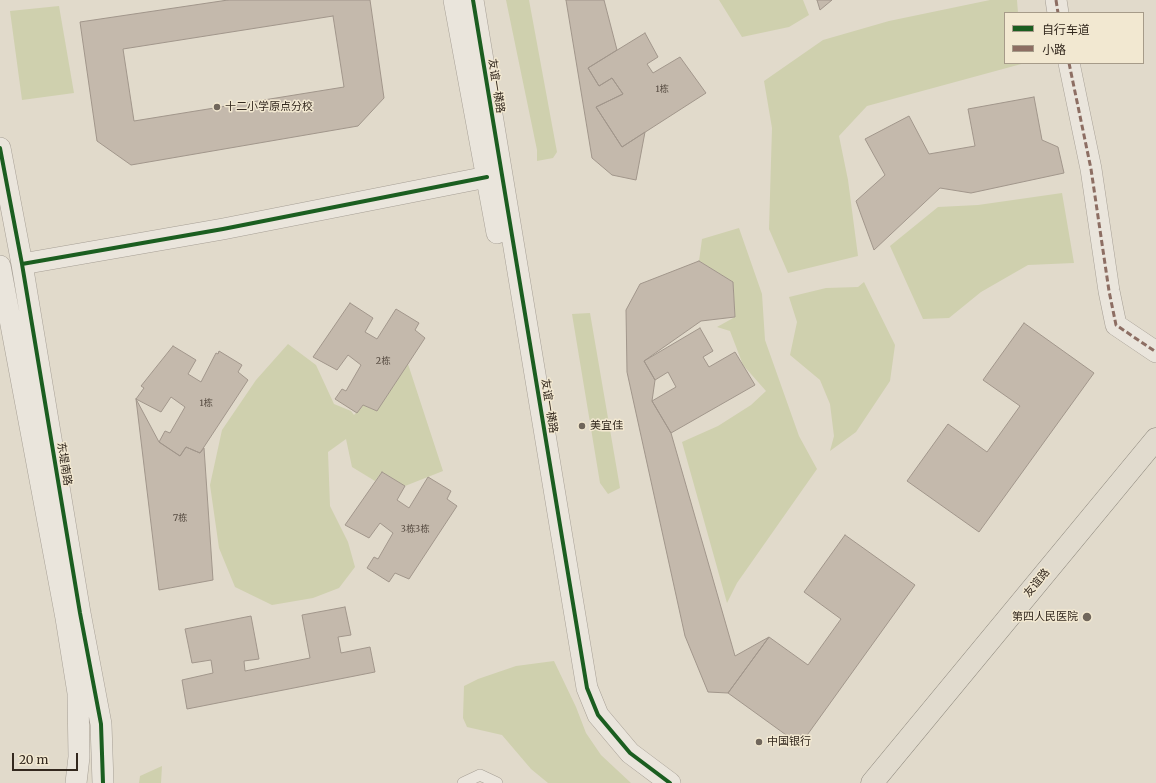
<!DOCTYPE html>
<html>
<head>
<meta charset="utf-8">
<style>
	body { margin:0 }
	#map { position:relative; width:1156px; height:783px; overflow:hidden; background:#e1dacb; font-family:Merriweather,"Noto Sans SC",serif }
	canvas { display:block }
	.legend { position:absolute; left:1004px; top:12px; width:140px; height:52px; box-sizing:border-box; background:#f2e8d1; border:1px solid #a69b89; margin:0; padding:5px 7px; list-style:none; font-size:12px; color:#33281e }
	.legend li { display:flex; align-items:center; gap:8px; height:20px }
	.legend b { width:20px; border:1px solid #a69b89 }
	.scale { position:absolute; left:12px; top:753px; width:66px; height:18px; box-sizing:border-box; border:2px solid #33281e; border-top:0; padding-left:5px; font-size:12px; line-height:14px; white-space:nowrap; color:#33281e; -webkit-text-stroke:3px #f2e8d1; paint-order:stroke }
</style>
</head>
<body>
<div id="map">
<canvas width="1156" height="783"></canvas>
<ul class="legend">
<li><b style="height:5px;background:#1b5e20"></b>自行车道</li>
<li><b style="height:5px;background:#8d6e63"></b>小路</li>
</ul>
<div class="scale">20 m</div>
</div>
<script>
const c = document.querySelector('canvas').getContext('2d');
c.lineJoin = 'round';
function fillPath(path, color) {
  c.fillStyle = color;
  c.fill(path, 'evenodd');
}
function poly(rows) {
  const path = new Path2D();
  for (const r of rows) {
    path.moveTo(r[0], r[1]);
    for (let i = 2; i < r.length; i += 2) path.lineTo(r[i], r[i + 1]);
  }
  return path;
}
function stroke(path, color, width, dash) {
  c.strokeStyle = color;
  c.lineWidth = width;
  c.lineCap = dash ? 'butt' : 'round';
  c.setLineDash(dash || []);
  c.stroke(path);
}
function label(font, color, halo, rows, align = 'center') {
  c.font = font + ' Merriweather,"Noto Sans SC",serif';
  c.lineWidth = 3;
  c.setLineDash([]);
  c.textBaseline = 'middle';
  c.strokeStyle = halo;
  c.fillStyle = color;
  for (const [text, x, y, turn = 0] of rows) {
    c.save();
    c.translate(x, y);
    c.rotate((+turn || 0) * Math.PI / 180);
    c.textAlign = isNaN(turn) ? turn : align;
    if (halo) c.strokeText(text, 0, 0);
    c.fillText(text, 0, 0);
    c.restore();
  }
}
const green = poly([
	[506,0,529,0,557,152,553,158,537,161,537,150],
	[719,0,803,0,809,15,789,27,742,37],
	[990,0,1017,0,1018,13,1005,13,1005,63,1025,63,867,106,839,136,848,180,858,256,788,273,769,229,772,128,764,81,823,40,889,21],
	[59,6,74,93,22,100,10,11],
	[1062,193,1074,263,1028,265,981,292,949,318,923,319,890,246,938,207,978,205],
	[739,228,762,294,765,340,799,436,817,469,737,583,727,603,682,442,718,426,751,405,766,391,743,365,730,331,717,327,735,317,733,282,699,261,702,239],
	[864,282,895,345,890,381,856,432,830,451,834,436,830,404,820,380,790,355,797,322,789,297,826,288,858,287],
	[590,313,620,488,608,494,600,483,572,314],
	[288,344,316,365,334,404,351,411,354,415,363,405,377,411,408,364,443,471,405,486,382,472,375,481,352,467,346,439,328,452,330,506,348,542,355,567,339,588,313,598,272,605,235,587,219,548,210,485,222,430,256,380],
	[554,661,576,707,586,733,601,755,631,783,548,783,531,769,502,735,467,727,463,718,464,686,478,679,516,666],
	[162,766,161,783,139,783,140,776]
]);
const building = poly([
	[228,0,370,0,384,98,358,126,131,165,97,141,80,22,228,0],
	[333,16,344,87,134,121,123,49,333,16],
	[566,0,604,0,617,50,588,68,599,86,612,78,623,94,596,107,622,147,645,132,636,180,612,175,592,158,566,0],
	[817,0,832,0,820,10,817,0],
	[645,33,658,57,647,64,653,73,680,57,706,93,622,147,596,107,623,94,612,78,599,86,588,68,645,33],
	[1034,97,1042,140,1058,147,1064,173,971,193,940,188,874,250,856,201,885,175,865,139,909,116,929,154,975,146,968,109,1034,97],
	[699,261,733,282,735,317,701,321,644,361,655,380,652,401,671,433,735,656,769,637,728,693,708,692,685,636,627,372,626,310,640,284,699,261],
	[350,303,373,318,365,332,377,339,396,309,419,323,415,330,425,338,377,411,363,405,357,413,335,399,342,389,346,391,361,365,348,355,337,370,313,357,350,303],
	[1024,323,1094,373,979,532,907,481,948,424,987,452,1020,406,983,380,1024,323],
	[700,328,713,351,703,357,709,367,735,352,755,385,671,433,652,401,676,387,668,372,655,380,644,361,700,328],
	[173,346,196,360,188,374,201,382,216,353,218,354,219,351,242,365,238,372,248,380,200,453,186,447,180,456,159,442,165,431,170,433,185,407,171,397,161,412,136,399,144,388,141,386,173,346],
	[136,399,159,442,180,456,186,447,200,453,204,448,213,580,159,590,136,399],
	[382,472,405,486,397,500,409,508,428,477,451,491,447,499,457,506,409,579,395,573,389,582,367,568,374,557,378,559,393,533,380,523,369,538,345,525,382,472],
	[845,535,915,585,800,745,728,693,769,637,808,665,841,619,804,592,845,535],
	[345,607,351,635,338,637,341,653,370,647,375,672,187,709,182,680,213,673,211,660,192,663,185,629,251,616,259,659,244,661,245,671,310,658,302,615,345,607]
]);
const service = poly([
	[463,783,480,775,497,783]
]);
const minor = poly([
	[454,0,497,233],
	[473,0,587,688,598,715,630,753,670,783],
	[1056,0,1058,13],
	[1069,63,1091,169,1109,291,1116,325,1156,352],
	[0,148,22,264,80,613,101,724,103,783],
	[22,264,223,229,487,177],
	[0,266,66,618,78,693,79,757,76,783]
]);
const primary = poly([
	[872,783,1156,439]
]);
const quiet = poly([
	[1056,0,1058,13],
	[1069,63,1091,169,1109,291,1116,325,1156,352]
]);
const cycleway = poly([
	[473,0,587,688,598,715,630,753,670,783],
	[0,148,22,264,80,613,101,724,103,783],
	[22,264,223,229,487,177]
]);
const markers = [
	[217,107,4,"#70665b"],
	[582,426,4,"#70665b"],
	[1087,617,5,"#70665b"],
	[759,742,4,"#70665b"]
];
const numberNames = [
	["1栋",662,89],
	["2栋",383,361],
	["1栋",206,403],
	["7栋",180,518],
	["3栋3栋",415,529]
];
const streetNames = [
	["友谊一横路",496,86,81],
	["友谊一横路",549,406,81],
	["东堤南路",64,464,81],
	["友谊路",1037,583,-50]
];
const poiNames = [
	["十二小学原点分校",225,107],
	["美宜佳",590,426],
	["第四人民医院",1078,617,"right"],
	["中国银行",767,742]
];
fillPath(green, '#cfd0ae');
fillPath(building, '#c4b9ac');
stroke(building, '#a1968b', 1);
stroke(service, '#a69f95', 12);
stroke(minor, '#a69f95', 22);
stroke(primary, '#8b857b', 23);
stroke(service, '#eae5dc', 11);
stroke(minor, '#eae5dc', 21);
stroke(primary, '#e1dbce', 22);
stroke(quiet, '#8d6e63', 3, [6, 3]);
stroke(cycleway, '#1b5e20', 4);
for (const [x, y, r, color] of markers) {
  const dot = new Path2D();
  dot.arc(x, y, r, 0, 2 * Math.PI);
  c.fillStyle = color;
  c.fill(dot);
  stroke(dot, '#f2e8d1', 1.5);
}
label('9px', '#574c42', null, numberNames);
label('11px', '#33281e', '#f2e8d1', streetNames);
label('11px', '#33281e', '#f2e8d1', poiNames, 'left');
</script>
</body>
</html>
